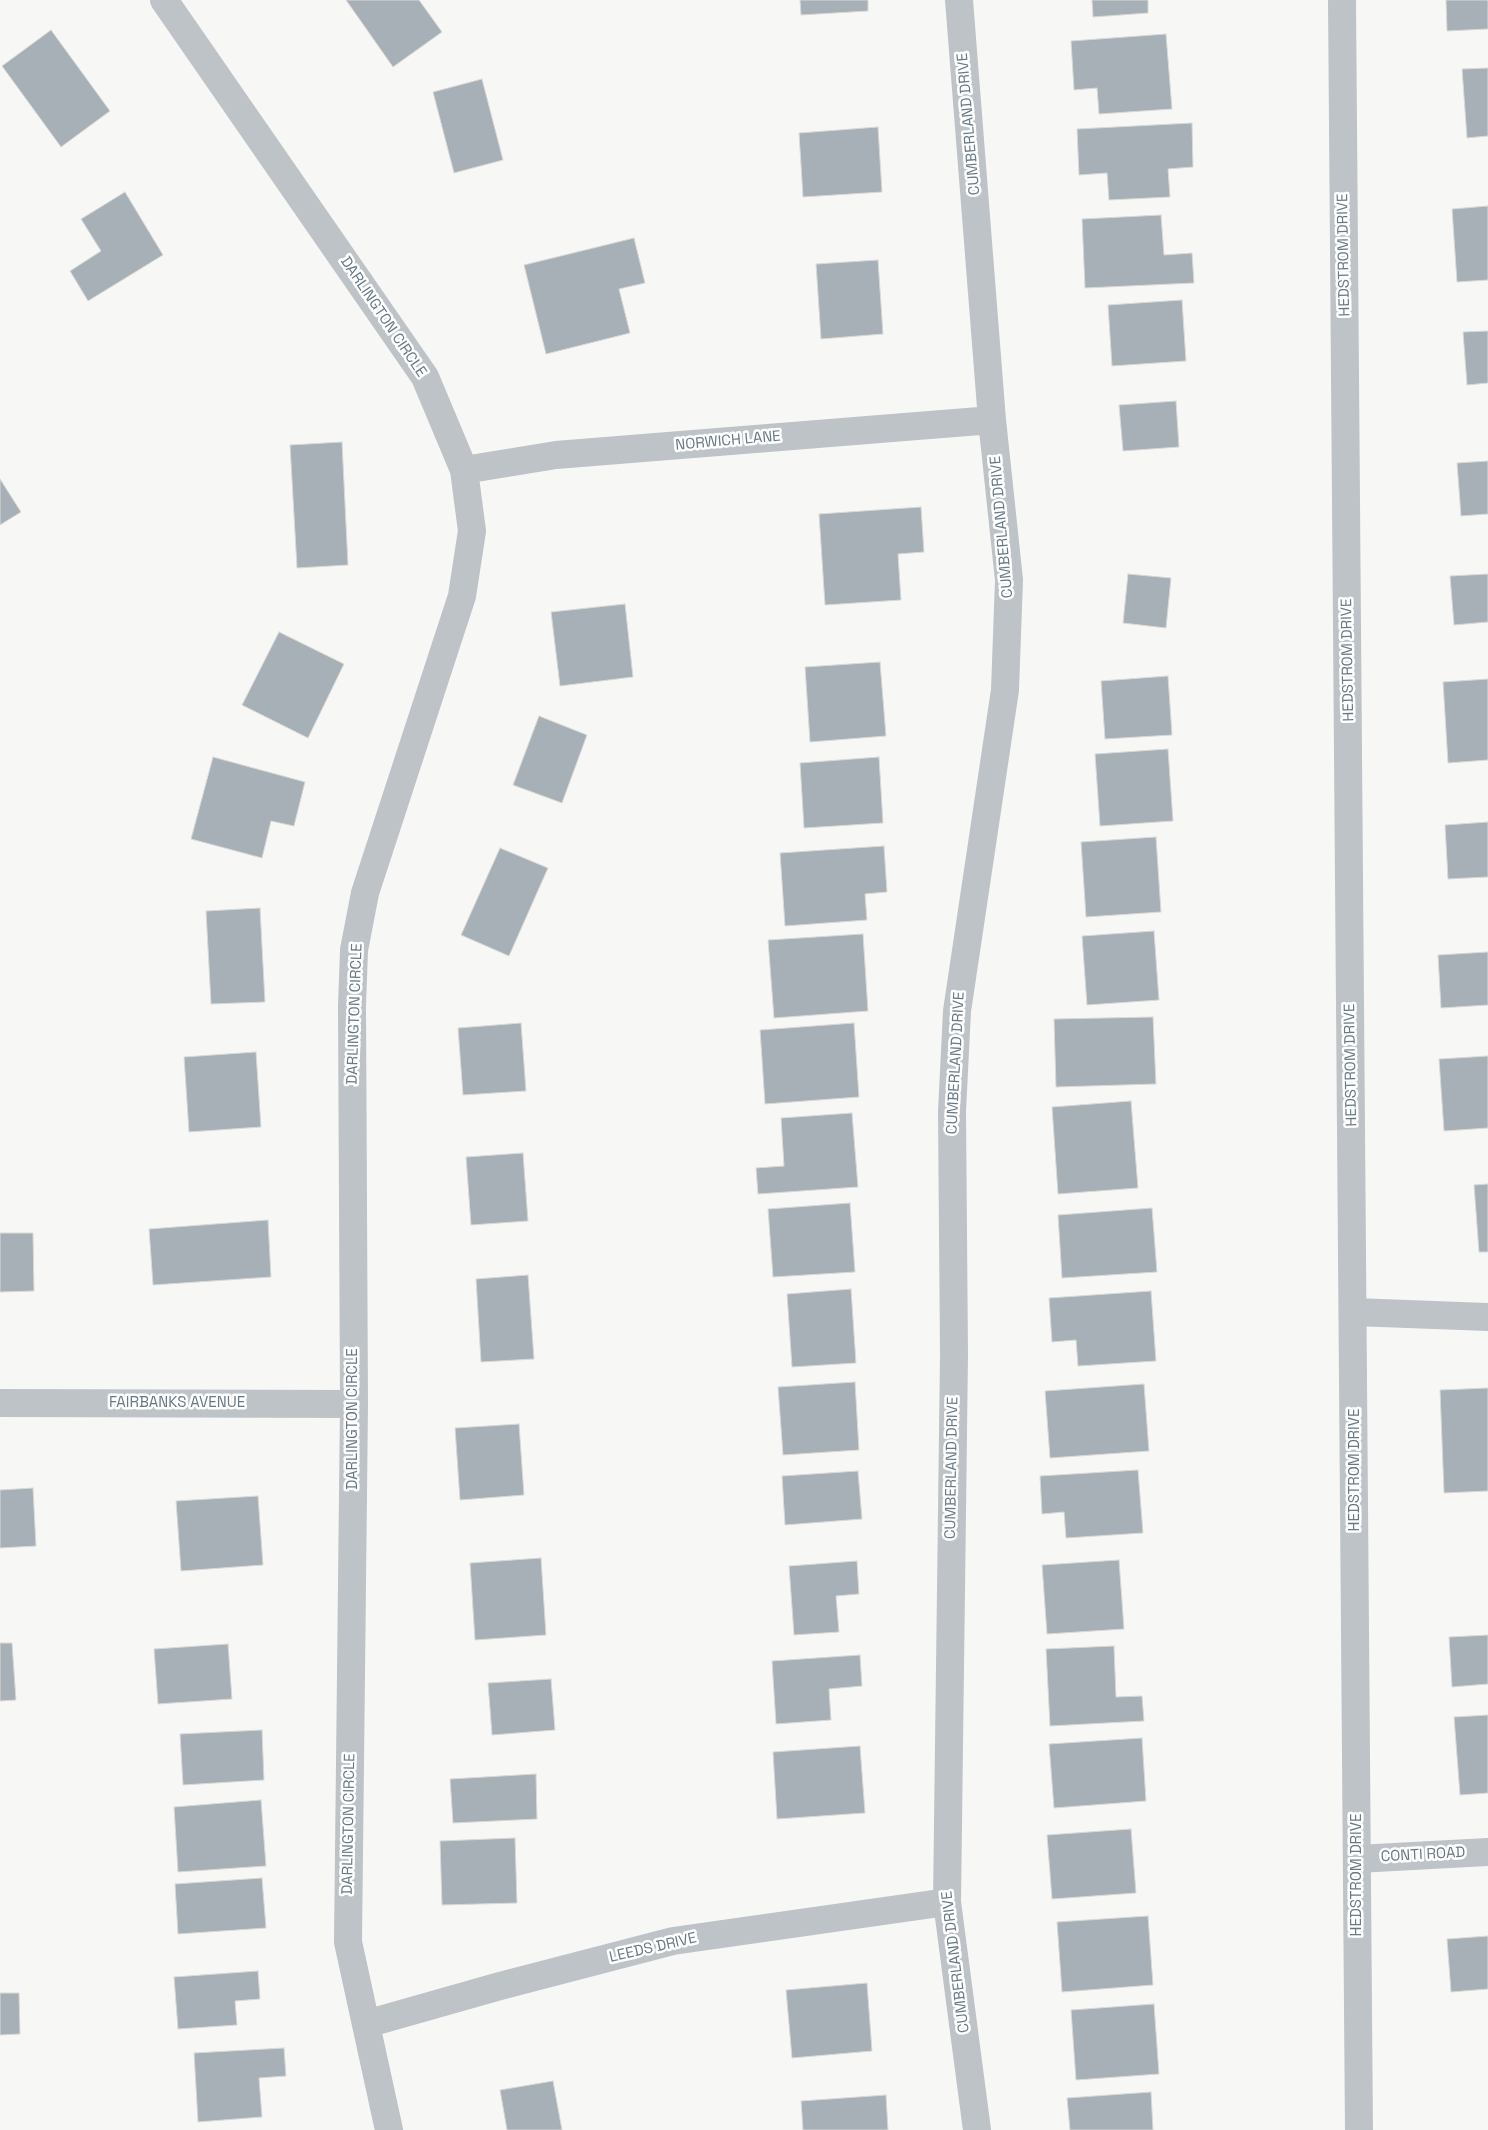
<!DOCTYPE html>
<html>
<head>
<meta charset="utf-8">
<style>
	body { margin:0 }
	canvas { display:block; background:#f7f7f5 }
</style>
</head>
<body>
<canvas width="1488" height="2130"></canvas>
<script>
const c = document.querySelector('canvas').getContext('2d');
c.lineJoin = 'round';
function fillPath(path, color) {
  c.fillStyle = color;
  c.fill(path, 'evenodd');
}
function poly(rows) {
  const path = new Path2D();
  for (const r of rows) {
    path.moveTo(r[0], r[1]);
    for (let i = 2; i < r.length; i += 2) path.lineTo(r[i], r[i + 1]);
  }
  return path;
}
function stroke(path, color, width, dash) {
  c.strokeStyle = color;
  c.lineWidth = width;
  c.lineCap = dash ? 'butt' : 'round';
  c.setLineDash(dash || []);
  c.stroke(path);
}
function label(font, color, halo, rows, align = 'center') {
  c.font = font + ' "Space Grotesk",sans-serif';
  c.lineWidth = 5;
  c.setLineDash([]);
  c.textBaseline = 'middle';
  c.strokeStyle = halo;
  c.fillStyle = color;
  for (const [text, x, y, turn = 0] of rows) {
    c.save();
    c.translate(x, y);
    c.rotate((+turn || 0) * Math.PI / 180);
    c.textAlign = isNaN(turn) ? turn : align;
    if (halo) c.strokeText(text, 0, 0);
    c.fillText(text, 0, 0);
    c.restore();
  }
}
const building = poly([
	[346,0,419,0,442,32,393,67,346,0],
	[800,0,868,0,868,11,801,15,800,0],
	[1092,0,1148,0,1148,13,1093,17,1092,0],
	[1446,0,1488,0,1488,29,1447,31,1446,0],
	[51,30,110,111,61,147,2,66,51,30],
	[1166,34,1172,109,1099,114,1097,88,1074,90,1071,41,1166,34],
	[1488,68,1488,136,1467,138,1462,69,1488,68],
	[482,79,503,160,454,173,433,92,482,79],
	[1192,123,1193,167,1168,169,1170,197,1109,200,1107,173,1079,175,1077,129,1192,123],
	[878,127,882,192,803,197,799,133,878,127],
	[125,192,163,255,88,301,70,271,101,251,81,219,125,192],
	[1488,206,1488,280,1457,282,1452,209,1488,206],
	[1161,215,1164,255,1192,253,1194,283,1085,288,1082,219,1161,215],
	[634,238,645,283,619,289,630,333,546,354,524,265,634,238],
	[878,260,883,334,821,339,816,264,878,260],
	[1182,300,1186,361,1112,366,1108,305,1182,300],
	[1488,331,1488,383,1467,385,1463,332,1488,331],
	[1176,401,1179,447,1123,451,1119,405,1176,401],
	[342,442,348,565,297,568,290,445,342,442],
	[1488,461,1488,514,1461,516,1457,463,1488,461],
	[0,479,21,512,0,525,0,479],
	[921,507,924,552,898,554,901,600,825,605,819,514,921,507],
	[1128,574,1171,578,1166,628,1123,623,1128,574],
	[1488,574,1488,622,1454,625,1450,576,1488,574],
	[625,604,633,677,560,686,551,612,625,604],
	[279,632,344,664,308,738,242,705,279,632],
	[880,662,886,736,810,742,805,667,880,662],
	[1168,676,1172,735,1105,739,1101,681,1168,676],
	[1488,679,1488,760,1448,763,1443,682,1488,679],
	[539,716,587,735,562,803,513,785,539,716],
	[1168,749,1173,821,1100,826,1095,754,1168,749],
	[213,757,305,782,294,826,271,821,262,858,191,839,213,757],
	[879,757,883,823,804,828,800,763,879,757],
	[1488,822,1488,877,1448,879,1445,825,1488,822],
	[1156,837,1161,912,1086,917,1081,842,1156,837],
	[884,846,887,892,865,894,867,920,785,926,780,853,884,846],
	[500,848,548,868,509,956,461,935,500,848],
	[260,908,265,1002,211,1004,206,911,260,908],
	[1154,931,1159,1000,1087,1005,1082,936,1154,931],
	[863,934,868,1011,774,1018,768,940,863,934],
	[1488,952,1488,1005,1441,1008,1438,955,1488,952],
	[1153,1017,1156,1084,1056,1087,1054,1019,1153,1017],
	[521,1023,526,1091,463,1095,458,1028,521,1023],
	[854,1023,859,1097,765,1104,760,1030,854,1023],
	[256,1052,261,1127,189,1132,184,1057,256,1052],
	[1488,1056,1488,1128,1444,1131,1439,1059,1488,1056],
	[1131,1101,1138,1188,1058,1194,1052,1107,1131,1101],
	[852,1113,858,1187,758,1194,756,1168,784,1166,781,1118,852,1113],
	[523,1153,528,1221,471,1225,466,1157,523,1153],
	[1488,1184,1488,1252,1479,1252,1474,1185,1488,1184],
	[850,1203,855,1272,773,1277,768,1209,850,1203],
	[1152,1208,1157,1272,1062,1278,1058,1215,1152,1208],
	[268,1220,271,1277,153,1285,149,1229,268,1220],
	[0,1233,33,1233,34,1291,0,1292,0,1233],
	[528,1275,534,1359,481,1362,476,1279,528,1275],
	[851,1289,856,1363,792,1367,787,1294,851,1289],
	[1151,1291,1156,1361,1078,1366,1076,1340,1052,1342,1049,1298,1151,1291],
	[855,1382,859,1450,783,1455,778,1387,855,1382],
	[1144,1384,1149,1451,1050,1458,1045,1391,1144,1384],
	[1488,1388,1488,1491,1444,1493,1440,1390,1488,1388],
	[519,1424,524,1495,460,1500,455,1428,519,1424],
	[1138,1470,1143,1533,1066,1538,1064,1512,1042,1514,1040,1476,1138,1470],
	[858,1471,862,1519,785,1525,782,1476,858,1471],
	[33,1488,36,1546,0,1548,0,1490,33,1488],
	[258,1496,263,1565,181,1571,176,1501,258,1496],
	[541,1558,546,1635,475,1640,470,1563,541,1558],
	[1119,1560,1124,1629,1047,1634,1042,1565,1119,1560],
	[857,1561,859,1594,836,1596,839,1632,794,1635,789,1566,857,1561],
	[1488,1635,1488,1684,1452,1687,1449,1637,1488,1635],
	[0,1643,12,1643,16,1700,0,1701,0,1643],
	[228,1644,232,1699,158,1704,154,1649,228,1644],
	[1114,1646,1116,1697,1142,1696,1144,1721,1050,1726,1046,1649,1114,1646],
	[860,1655,862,1686,829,1689,831,1720,776,1724,772,1661,860,1655],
	[551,1679,555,1730,492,1735,488,1683,551,1679],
	[1488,1715,1488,1793,1460,1795,1454,1717,1488,1715],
	[262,1730,264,1780,183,1785,180,1734,262,1730],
	[1142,1738,1146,1801,1054,1808,1049,1744,1142,1738],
	[860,1746,865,1813,777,1819,773,1752,860,1746],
	[536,1774,537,1819,453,1823,450,1779,536,1774],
	[261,1800,266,1866,178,1872,174,1807,261,1800],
	[1131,1829,1136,1893,1052,1899,1047,1835,1131,1829],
	[515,1838,517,1903,442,1905,440,1841,515,1838],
	[262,1878,266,1928,178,1934,175,1884,262,1878],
	[1148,1916,1153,1985,1062,1992,1057,1922,1148,1916],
	[1488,1936,1488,1989,1451,1992,1447,1939,1488,1936],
	[258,1971,260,1999,235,2001,237,2025,178,2029,174,1977,258,1971],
	[867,1983,872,2051,792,2058,786,1990,867,1983],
	[0,1993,19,1993,20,2034,0,2035,0,1993],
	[1154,2004,1159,2074,1076,2080,1071,2010,1154,2004],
	[284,2048,286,2076,259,2078,262,2117,198,2122,194,2053,284,2048],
	[553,2081,562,2130,507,2130,500,2090,553,2081],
	[1151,2092,1153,2130,1070,2130,1067,2098,1151,2092],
	[886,2095,888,2130,803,2130,801,2101,886,2095]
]);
const minor = poly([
	[164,0,425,377,464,470,472,531,462,596,365,893,354,950,352,1006,354,1404,348,1942,389,2130],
	[959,0,992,420,1009,580,1005,690,957,1011,952,1111,954,1355,947,1902,977,2130],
	[464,470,556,455,992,420],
	[1354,1312,1488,1317],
	[0,1403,354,1404],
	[1357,1859,1488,1852],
	[366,2024,500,1986,673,1941,947,1902]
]);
const tertiary = poly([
	[1342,0,1359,2130]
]);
const streetNames = [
	["CUMBERLAND DRIVE",969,124,-95],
	["HEDSTROM DRIVE",1344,255,-91],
	["DARLINGTON CIRCLE",383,317,56],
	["NORWICH LANE",728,441,-5],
	["CUMBERLAND DRIVE",1002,527,-95],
	["HEDSTROM DRIVE",1348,660,-91],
	["DARLINGTON CIRCLE",355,1014,-88],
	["CUMBERLAND DRIVE",956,1063,-87],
	["HEDSTROM DRIVE",1351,1065,-91],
	["FAIRBANKS AVENUE",177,1403],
	["DARLINGTON CIRCLE",353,1419,-90],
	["CUMBERLAND DRIVE",952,1468,-89],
	["HEDSTROM DRIVE",1355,1470,-90],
	["DARLINGTON CIRCLE",349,1824,-89],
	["CONTI ROAD",1423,1855,-3],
	["HEDSTROM DRIVE",1357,1875,-90],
	["LEEDS DRIVE",653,1948,-13],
	["CUMBERLAND DRIVE",956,1962,-97]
];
fillPath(building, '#a7b0b6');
stroke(building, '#d9d9d7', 1);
stroke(minor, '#bec3c7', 28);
stroke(tertiary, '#bec3c7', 28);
label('15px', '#677985', '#fff', streetNames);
</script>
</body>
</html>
